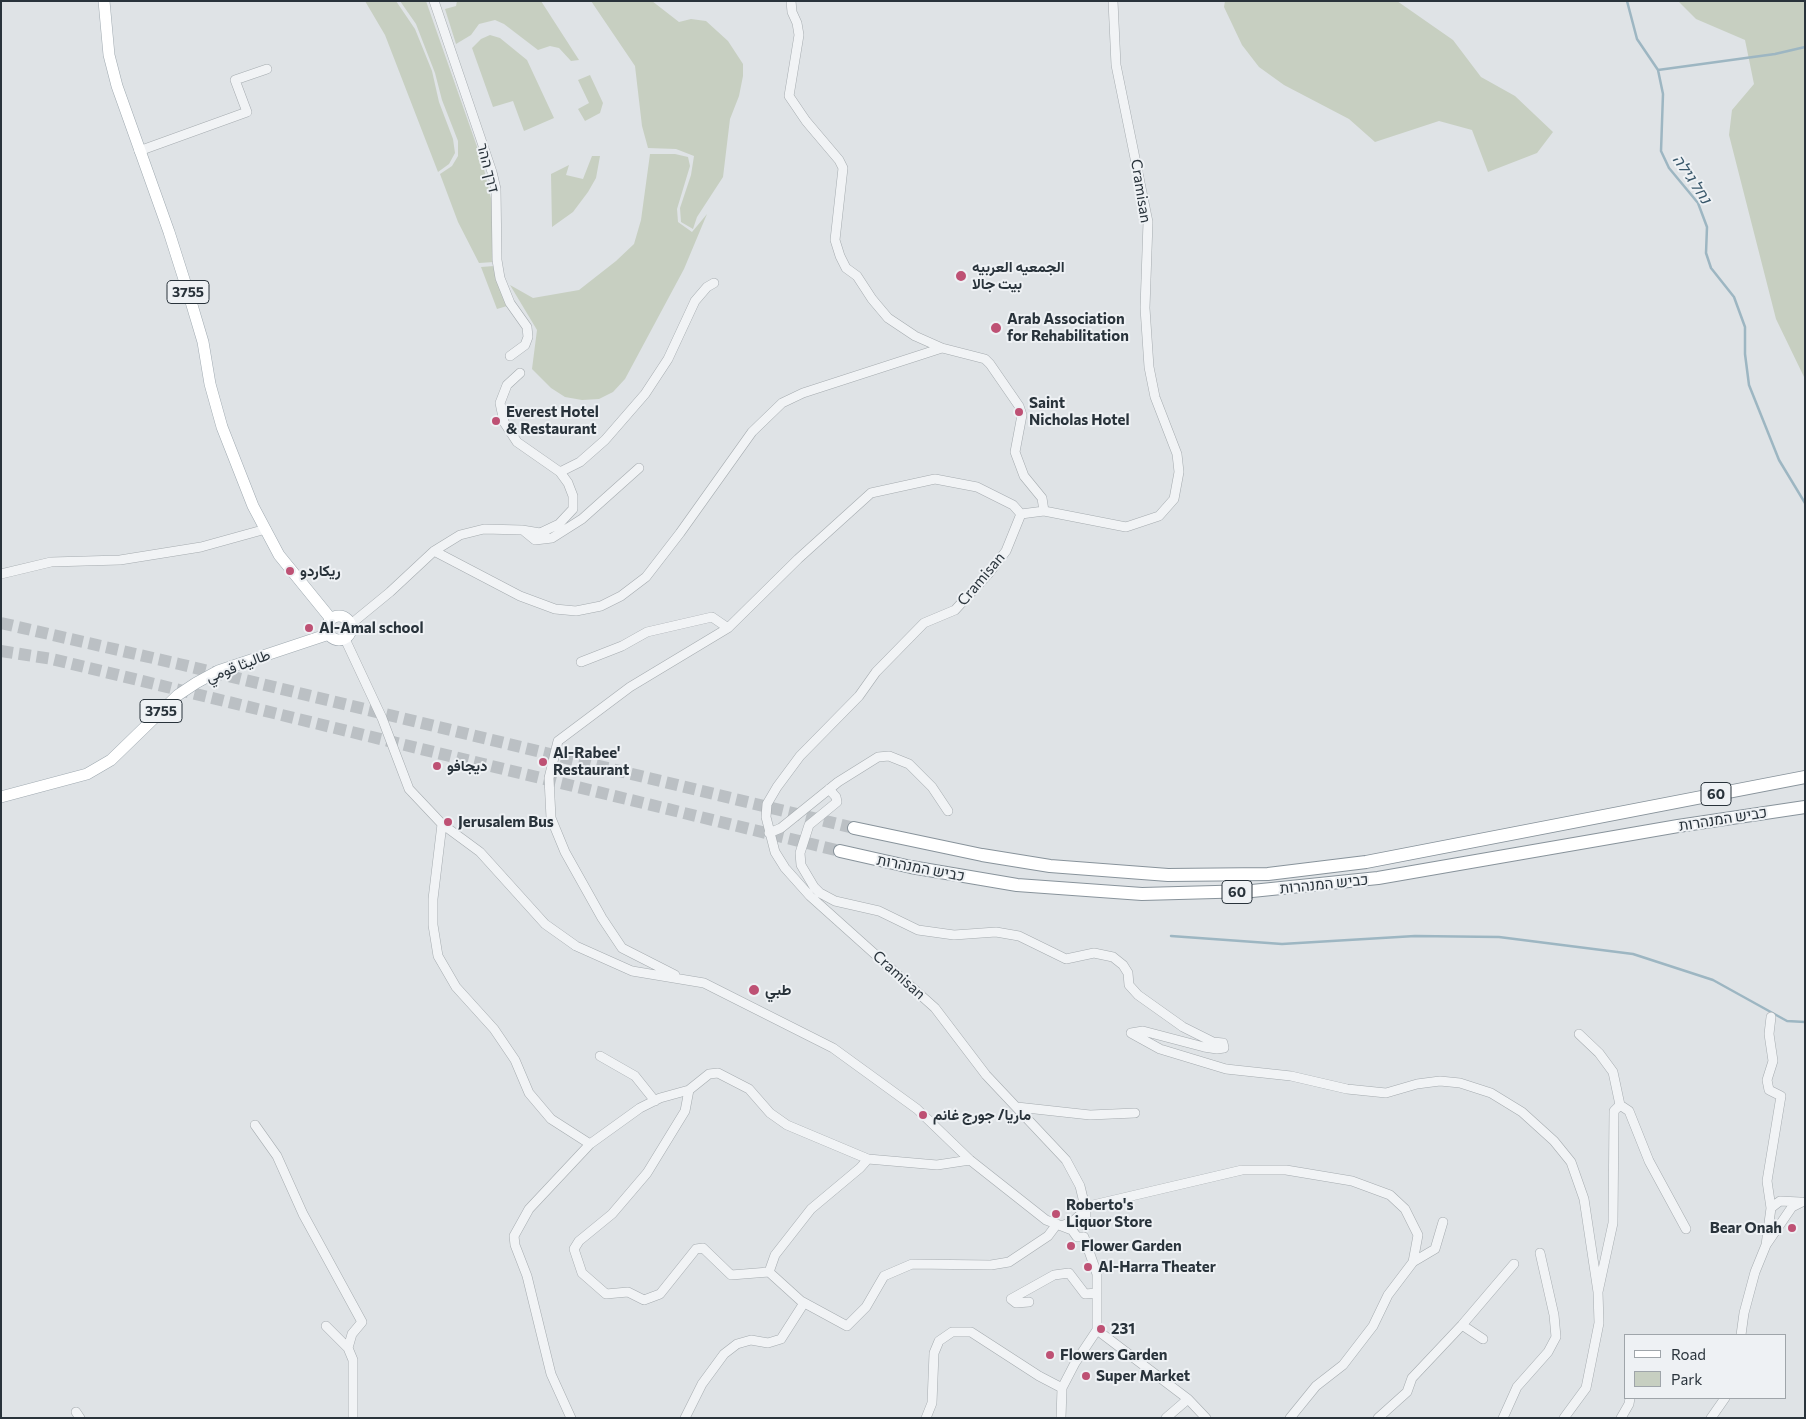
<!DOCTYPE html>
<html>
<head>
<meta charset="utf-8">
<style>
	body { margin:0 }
	#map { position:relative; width:1806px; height:1419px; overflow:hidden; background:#dfe3e6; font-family:Commissioner,sans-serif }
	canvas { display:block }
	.frame { position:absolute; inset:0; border:2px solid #29333b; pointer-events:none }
	.legend { position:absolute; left:1624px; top:1334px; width:162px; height:65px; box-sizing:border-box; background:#eef1f4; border:1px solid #9fa5aa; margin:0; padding:6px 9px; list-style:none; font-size:15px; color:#29333b }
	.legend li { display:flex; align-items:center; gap:10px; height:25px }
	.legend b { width:25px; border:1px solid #9fa5aa }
</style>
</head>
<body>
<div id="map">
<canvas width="1806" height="1419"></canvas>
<div class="frame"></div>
<ul class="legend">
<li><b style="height:6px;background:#fff"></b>Road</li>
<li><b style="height:14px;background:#c7cfc1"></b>Park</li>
</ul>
</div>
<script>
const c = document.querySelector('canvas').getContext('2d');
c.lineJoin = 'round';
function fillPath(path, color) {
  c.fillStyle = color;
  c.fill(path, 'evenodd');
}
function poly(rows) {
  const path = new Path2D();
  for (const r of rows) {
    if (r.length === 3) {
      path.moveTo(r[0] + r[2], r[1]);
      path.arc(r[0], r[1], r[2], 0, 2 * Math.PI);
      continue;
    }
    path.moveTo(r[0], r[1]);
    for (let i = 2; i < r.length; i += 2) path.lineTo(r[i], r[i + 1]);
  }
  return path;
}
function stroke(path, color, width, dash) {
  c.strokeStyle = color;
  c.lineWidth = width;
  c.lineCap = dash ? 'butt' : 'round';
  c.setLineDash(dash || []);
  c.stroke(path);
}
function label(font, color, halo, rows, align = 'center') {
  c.font = font + ' Commissioner,Vazirmatn,Heebo,sans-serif';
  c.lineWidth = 4;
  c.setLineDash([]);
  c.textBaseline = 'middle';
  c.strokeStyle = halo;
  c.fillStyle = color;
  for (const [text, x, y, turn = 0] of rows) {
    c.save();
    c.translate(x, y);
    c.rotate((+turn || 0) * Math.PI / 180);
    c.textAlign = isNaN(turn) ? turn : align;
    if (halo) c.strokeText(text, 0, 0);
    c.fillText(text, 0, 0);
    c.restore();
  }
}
const green = poly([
	[365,1,396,1,415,29,432,71,439,102,453,139,455,153,449,164,438,172,385,35],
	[400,1,426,1,482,161,495,215,494,262,479,263,458,222,440,174,452,166,458,156,458,141,442,100,435,73,416,24],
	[457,1,541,1,579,60,571,61,559,48,550,46,538,50,504,24,495,20,479,24,471,35,456,44,445,9,456,6],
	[591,1,652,1,679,22,691,19,706,21,728,41,743,64,743,76,739,96,730,119,723,177,697,217,693,229,681,222,680,208,691,175,694,156,676,149,648,148,642,126,635,66],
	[1225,1,1397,1,1453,40,1481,77,1515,96,1553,132,1537,153,1488,172,1472,130,1439,121,1375,142,1349,119,1284,85,1259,67,1242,45,1224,7],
	[1678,1,1805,1,1805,379,1776,319,1729,135,1732,110,1754,84,1745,40,1696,19],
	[490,35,500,38,527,60,554,118,524,131,513,101,493,107,472,48,481,39],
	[590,75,603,103,600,113,585,121,578,109,589,103,578,80],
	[650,154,675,154,688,157,690,166,677,209,678,222,692,232,707,214,684,269,625,379,613,392,599,399,582,400,565,397,551,388,532,369,537,330,510,285,533,298,579,290,616,261,634,244,641,220],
	[592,156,600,156,596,178,588,192,573,212,552,227,551,174,569,165,566,175,583,179],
	[494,266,507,306,497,309,481,267]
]);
const stream = poly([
	[1627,1,1637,39,1658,70,1663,94,1661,151,1669,168,1698,203,1707,227,1706,253,1711,268,1734,297,1745,327,1745,354,1749,385,1779,460,1805,503],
	[1658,70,1775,54,1805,47],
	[1171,936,1282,944,1415,936,1499,937,1633,954,1713,980,1787,1021,1805,1022]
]);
const highwayTunnel = poly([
	[1,623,179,664,854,828],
	[1,651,52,659,840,851]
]);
const minor = poly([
	[434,1,492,172,496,189,497,260,500,278,510,303,527,327,528,337,525,345,510,356],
	[791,1,792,12,797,23,799,35,789,96,806,121,839,160,843,168,835,240,840,256,846,268,857,276,872,299,888,318,915,336,942,348,985,359,990,364,1019,406,1022,415,1015,452,1024,476,1042,498,1044,511],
	[139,151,247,112,235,80,267,69],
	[560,472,580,462,605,440,645,394,668,359,695,301,707,287,714,283],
	[524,531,535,540,552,538,582,519,639,468],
	[434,551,520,596,555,609,576,611,601,606,621,596,646,577,680,533,752,432,782,403,803,393,942,348],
	[1,574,51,562,120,560,201,547,266,529],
	[351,624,390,592,434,551,460,535,484,529,522,530,540,533,559,524,573,509,573,496,568,483,560,472,517,442,504,422,500,403,507,385,520,373],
	[345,639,382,718,409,789,442,824,480,852,545,924,576,946,632,971,704,983,833,1048,917,1109,970,1160,1046,1220,1072,1230,1077,1237,1084,1237],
	[581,662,622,646,647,632,712,617,728,628],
	[829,789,836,797,837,802,809,825,800,853,801,865,814,887,820,893,835,901,879,911,918,930,954,935,996,932,1019,936,1066,959,1094,953,1113,957,1123,965,1128,973,1129,985,1138,995,1183,1027,1213,1042,1223,1043,1224,1048,1217,1049,1204,1047,1143,1031,1131,1033,1160,1049,1226,1069,1291,1076,1347,1089,1386,1093,1417,1084,1440,1081,1460,1083,1491,1093,1522,1112,1554,1141,1571,1162,1584,1199,1598,1292],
	[442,824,433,899,433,925,438,956,456,987,494,1029,515,1060,529,1093,551,1119,590,1144],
	[769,833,781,828,838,782,878,757,889,756,909,764,932,787,948,811],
	[675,975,622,948,602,918,565,852,551,818,549,778,558,741,630,687,728,628,798,559,871,493,935,479,977,487,1013,505,1021,514],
	[600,1056,635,1076,655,1101],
	[689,1090,685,1111,647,1173,612,1214,579,1241,574,1249,582,1273,606,1294,628,1292,644,1300,660,1294,696,1249,703,1248,731,1275,769,1272,801,1301,847,1326,866,1307,884,1276,912,1264,991,1265,1009,1262,1048,1236,1057,1224],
	[1620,1105,1629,1111,1649,1161,1686,1229],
	[1017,1107,1090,1115,1135,1113],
	[255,1125,277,1156,303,1214,362,1322,352,1334,348,1348],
	[1083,1205,1093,1205,1242,1170,1286,1170,1352,1181,1390,1195,1405,1209,1418,1235,1413,1262,1388,1295,1373,1326,1343,1365,1316,1386,1290,1418],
	[1771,1208,1767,1181,1781,1096,1769,1090,1767,1080,1773,1061,1769,1034,1771,1017],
	[1061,1226,1072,1222,1081,1214],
	[1086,1226,1086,1211,1080,1186,1066,1160,986,1075,935,1008,810,896,785,868,775,852,766,817,767,804,777,787,800,756,859,696,876,672,924,623,955,610,989,573,1006,551,1021,514,1044,511,1126,527,1159,516,1174,499,1179,472,1177,454,1155,397,1149,367,1145,308,1148,222,1116,65,1113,1],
	[1766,1245,1771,1208,1780,1201,1800,1202],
	[1413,1262,1435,1249,1443,1222],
	[769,1272,775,1255,811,1209,860,1168,868,1159],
	[1029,1302,1016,1303,1011,1299,1054,1275,1069,1273,1085,1294,1097,1293],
	[1462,1325,1483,1339],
	[326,1326,348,1348,353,1360,353,1418],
	[1097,1330,1188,1399,1166,1418],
	[1741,1335,1744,1313,1755,1272,1766,1245,1792,1207,1802,1202],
	[1188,1399,1206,1418],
	[76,1412,80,1418],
	[571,1418,551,1374,527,1276,515,1245,514,1236,529,1209,590,1144,640,1108,660,1098,689,1090,709,1074,718,1073,749,1089,770,1113,787,1125,868,1159,937,1165,970,1160],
	[685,1418,702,1384,724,1354,737,1344,751,1340,768,1343,781,1339,804,1303],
	[926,1418,932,1403,934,1353,939,1341,952,1332,971,1332,1039,1376,1062,1388],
	[1061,1418,1062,1388,1075,1363,1097,1330,1097,1274,1084,1237],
	[1378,1418,1407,1392,1412,1378,1462,1325,1514,1264],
	[1503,1418,1517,1387,1548,1352,1556,1337,1554,1315,1540,1253],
	[1564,1418,1586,1388,1599,1323,1598,1292,1613,1223,1614,1111,1620,1105,1613,1072,1599,1053,1579,1034],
	[1621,1418,1629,1404,1630,1398],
	[1711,1418,1725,1398]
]);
const major = poly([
	[104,1,109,55,117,86,169,232,189,295,203,342,210,384,222,427,253,506,279,555,331,619],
	[339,628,12],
	[1,797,87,774,111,760,178,695,196,683,218,671,329,634]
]);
const highway = poly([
	[854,828,982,855,1050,866,1168,875,1268,874,1366,862,1805,777],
	[840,851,911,867,1017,885,1142,894,1252,891,1378,878,1678,826,1805,807]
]);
const markers = [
	[961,276,6,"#be5174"],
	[996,328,6,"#be5174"],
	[1019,412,5,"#be5174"],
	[496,421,5,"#be5174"],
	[290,571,5,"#be5174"],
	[309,628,5,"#be5174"],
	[543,762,5,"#be5174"],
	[437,766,5,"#be5174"],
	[448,822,5,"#be5174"],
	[754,990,6,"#be5174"],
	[923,1115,5,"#be5174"],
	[1056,1214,5,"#be5174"],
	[1792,1228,5,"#be5174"],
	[1071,1246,5,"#be5174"],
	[1088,1267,5,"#be5174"],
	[1101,1329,5,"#be5174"],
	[1050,1355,5,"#be5174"],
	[1086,1376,5,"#be5174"]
];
const shields = [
	[188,292,42],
	[161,711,42],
	[1716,794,30],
	[1237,892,30]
];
const shieldNames = [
	["3755",188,292],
	["3755",161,711],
	["60",1716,794],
	["60",1237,892]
];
const streetNames = [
	["דרך ההר",488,168,76],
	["Cramisan",1141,191,81],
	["Cramisan",981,579,-50],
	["طاليثا قومي",238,666,-21],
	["כביש המנהרות",1723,819,-9],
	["כביש המנהרות",921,868,11],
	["כביש המנהרות",1324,884,-6],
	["Cramisan",899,975,42]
];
const poiNames = [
	["الجمعيه العربيه",972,267],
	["بيت جالا",972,284],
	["Arab Association",1007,319],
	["for Rehabilitation",1007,336],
	["Saint",1029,403],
	["Nicholas Hotel",1029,420],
	["Everest Hotel",506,412],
	["& Restaurant",506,429],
	["ريكاردو",300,571],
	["Al-Amal school",319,628],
	["Al-Rabee'",553,753],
	["Restaurant",553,770],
	["ديجافو",447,766],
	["Jerusalem Bus",458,822],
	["طبي",765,990],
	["ماريا/ جورج غانم",933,1115],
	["Roberto's",1066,1205],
	["Liquor Store",1066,1222],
	["Bear Onah",1782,1228,"right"],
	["Flower Garden",1081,1246],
	["Al-Harra Theater",1098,1267],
	["231",1111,1329],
	["Flowers Garden",1060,1355],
	["Super Market",1096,1376]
];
const waterNames = [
	["נחל גילה",1692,179,56]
];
fillPath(green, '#c7cfc1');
stroke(stream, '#9db6c2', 2.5);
stroke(highwayTunnel, '#bbc0c4', 12, [12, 6]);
stroke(minor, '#a5abaf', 10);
stroke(major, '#9fa9b0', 12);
stroke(highway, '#88939b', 14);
stroke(minor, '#f1f3f5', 9);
stroke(major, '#fff', 11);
stroke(highway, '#fff', 12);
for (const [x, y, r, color] of markers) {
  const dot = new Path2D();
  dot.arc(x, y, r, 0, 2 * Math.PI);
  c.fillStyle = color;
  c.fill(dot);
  stroke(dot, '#eef1f4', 2);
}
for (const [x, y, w] of shields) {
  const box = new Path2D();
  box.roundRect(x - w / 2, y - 11.5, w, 23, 4);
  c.fillStyle = '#eef1f4';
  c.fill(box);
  stroke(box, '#29333b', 1);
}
label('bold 14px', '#29333b', null, shieldNames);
label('15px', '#29333b', '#eef1f4', streetNames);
label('bold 15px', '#29333b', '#eef1f4', poiNames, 'left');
label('italic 16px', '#38576a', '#eef1f4', waterNames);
</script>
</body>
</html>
